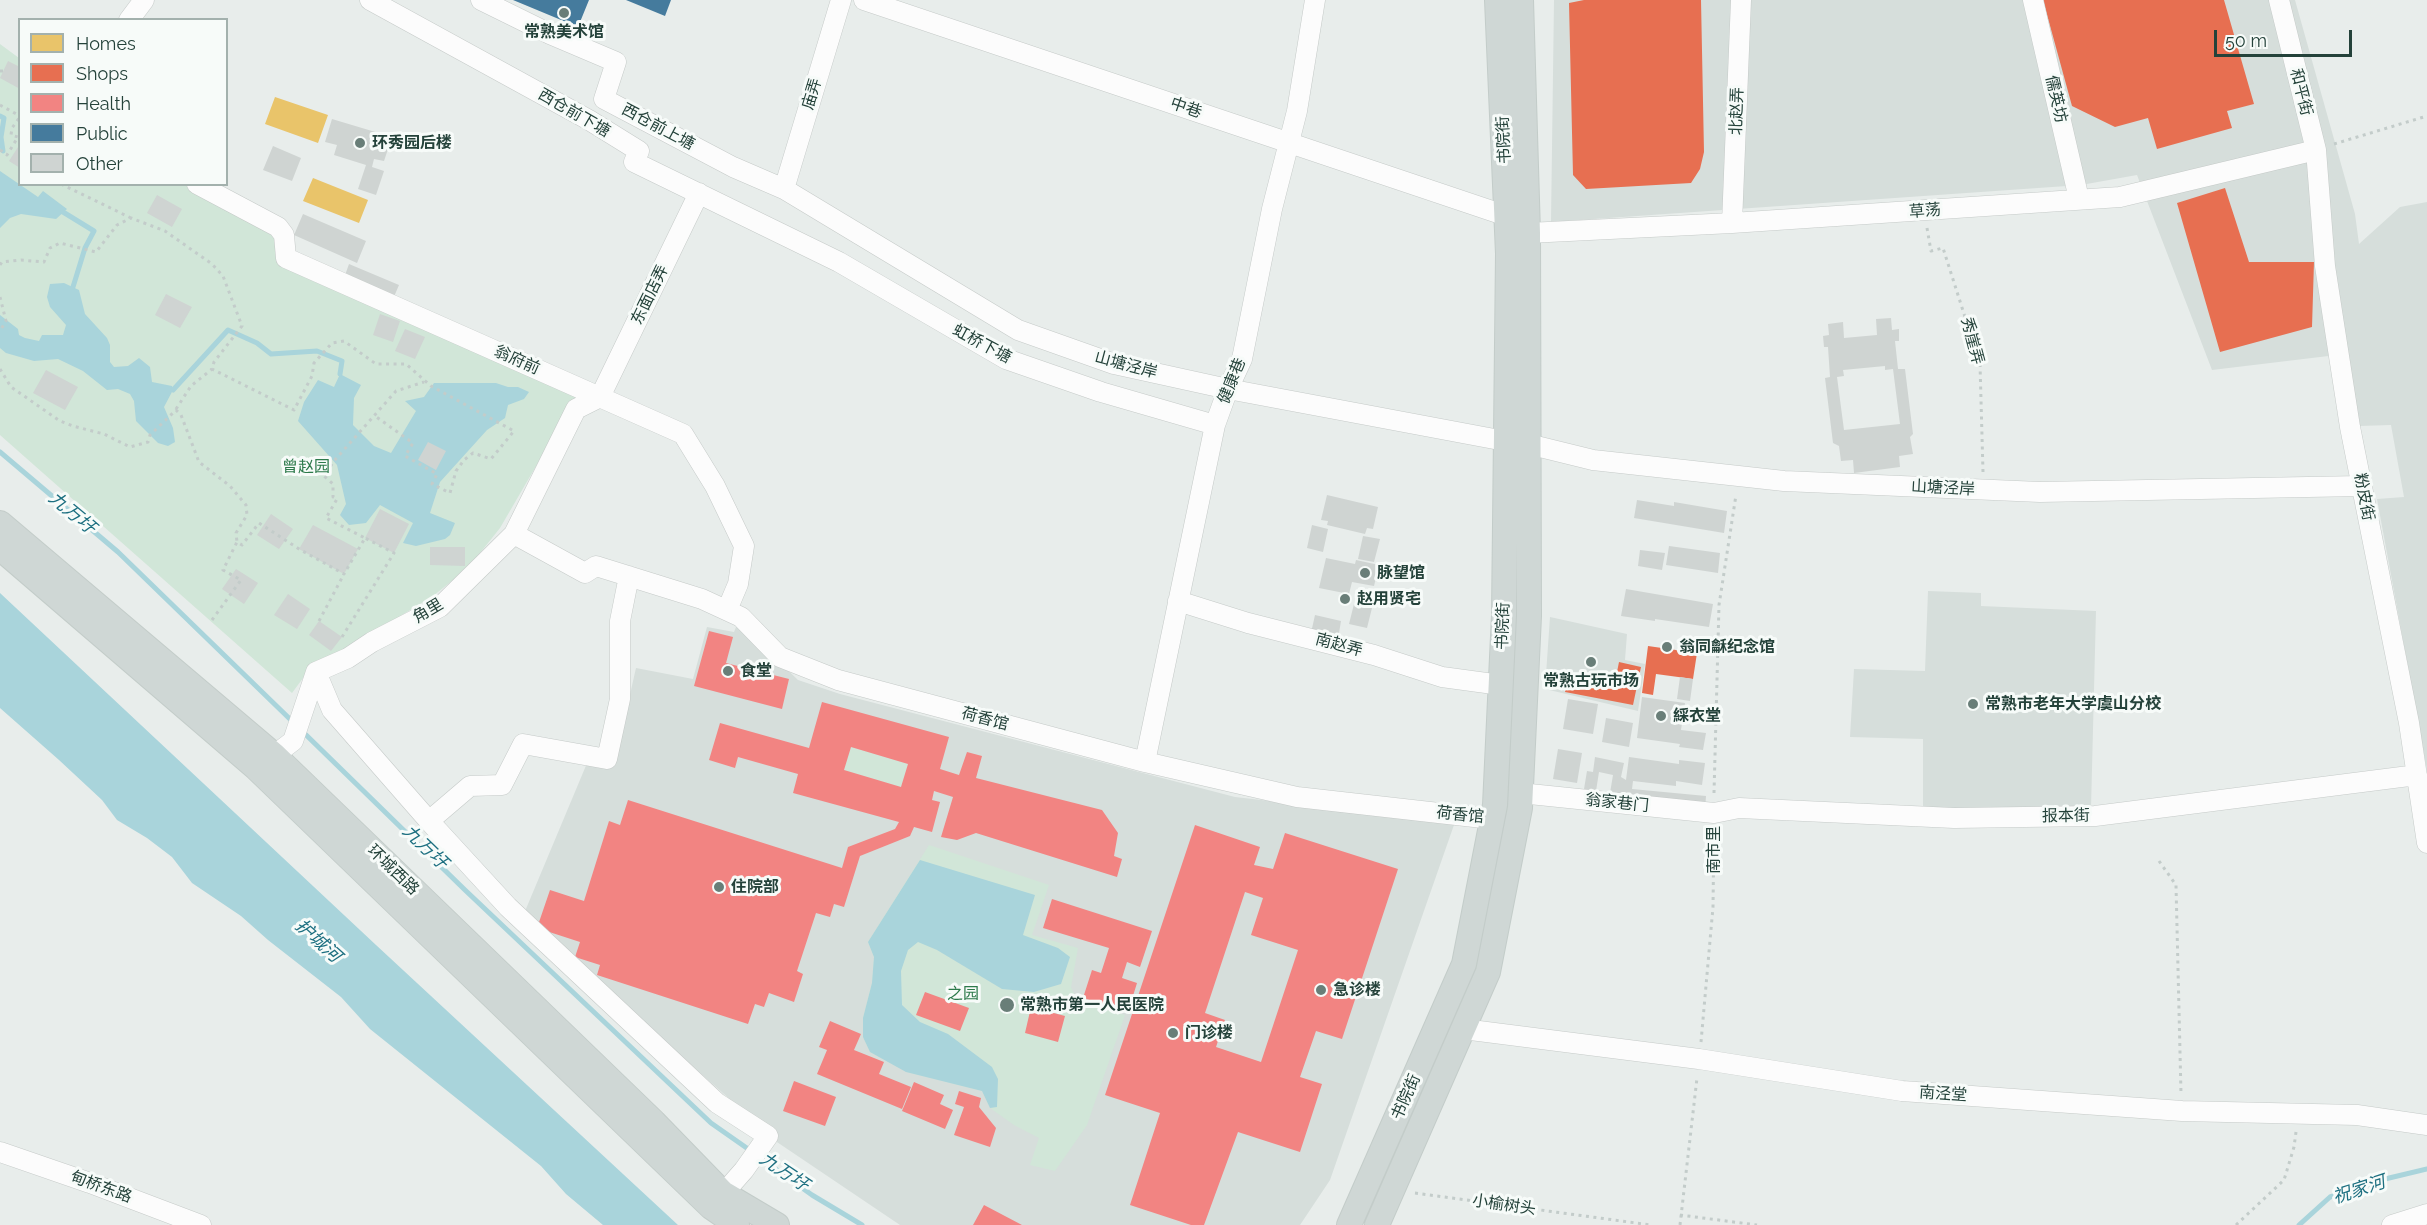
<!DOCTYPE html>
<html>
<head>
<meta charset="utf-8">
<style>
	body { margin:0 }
	#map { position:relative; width:2427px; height:1225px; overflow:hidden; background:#e8edeb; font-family:Raleway,sans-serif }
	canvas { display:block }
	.legend { position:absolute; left:18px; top:18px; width:210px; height:168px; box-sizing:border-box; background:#f7fbf9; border:2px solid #a3b1ad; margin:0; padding:8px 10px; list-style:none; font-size:18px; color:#24423a }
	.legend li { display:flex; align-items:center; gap:12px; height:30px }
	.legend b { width:30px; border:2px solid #a3b1ad }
	.scale { position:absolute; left:2214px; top:30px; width:138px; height:27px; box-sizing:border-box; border:3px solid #24423a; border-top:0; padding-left:8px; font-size:18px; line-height:21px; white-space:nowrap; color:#24423a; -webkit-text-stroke:4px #f7fbf9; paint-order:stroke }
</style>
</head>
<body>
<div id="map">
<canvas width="2427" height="1225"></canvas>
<ul class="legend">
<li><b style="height:16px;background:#e9c46a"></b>Homes</li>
<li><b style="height:16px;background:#e76f51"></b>Shops</li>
<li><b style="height:16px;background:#f28482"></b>Health</li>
<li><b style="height:16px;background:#457b9d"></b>Public</li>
<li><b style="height:16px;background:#cfd4d2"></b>Other</li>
</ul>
<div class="scale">50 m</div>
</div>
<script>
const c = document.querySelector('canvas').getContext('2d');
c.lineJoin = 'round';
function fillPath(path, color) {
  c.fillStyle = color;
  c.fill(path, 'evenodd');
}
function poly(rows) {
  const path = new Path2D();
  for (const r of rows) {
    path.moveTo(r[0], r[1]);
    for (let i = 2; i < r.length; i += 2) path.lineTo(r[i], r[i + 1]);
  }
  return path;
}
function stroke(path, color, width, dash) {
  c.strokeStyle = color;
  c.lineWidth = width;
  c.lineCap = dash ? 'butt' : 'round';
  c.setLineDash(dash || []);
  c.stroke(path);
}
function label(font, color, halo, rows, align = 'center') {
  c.font = font + ' Raleway,"Noto Sans SC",sans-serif';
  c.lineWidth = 6;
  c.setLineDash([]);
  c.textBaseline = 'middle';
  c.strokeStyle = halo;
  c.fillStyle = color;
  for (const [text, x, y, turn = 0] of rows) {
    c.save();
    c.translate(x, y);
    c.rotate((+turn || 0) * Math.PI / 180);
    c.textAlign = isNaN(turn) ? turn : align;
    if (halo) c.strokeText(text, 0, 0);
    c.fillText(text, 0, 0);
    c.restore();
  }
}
const built = poly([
	[1554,0,2295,0,2355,214,2359,244,2400,207,2427,202,2427,770,2377,499,2404,497,2391,425,2359,426,2345,354,2212,370,2137,175,2081,185,1551,222],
	[1928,591,1981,593,1981,606,2096,611,2091,808,1923,812,1923,739,1850,737,1854,669,1925,671],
	[1550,617,1627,634,1625,660,1645,664,1638,711,1545,689],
	[738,622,798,680,840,694,1235,797,1455,822,1330,1180,1300,1225,900,1225,768,1136,724,1094,523,916,590,756,614,765,636,668,693,679,707,627,734,632]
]);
const green = poly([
	[0,44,19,58,20,184,197,185,278,227,285,265,578,394,500,528,468,568,433,596,306,674,292,693,0,435],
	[851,747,908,764,901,787,844,770],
	[929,845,1049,885,1032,935,1078,948,1071,987,1078,1002,1125,1015,1087,1125,1055,1171,1030,1165,1039,1138,1014,1125,990,1108,982,1091,907,1072,870,1052,863,1037,863,1018,872,983,874,957,868,942]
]);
const water = poly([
	[0,171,38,197,43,191,67,209,56,219,21,214,10,218,0,228],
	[64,283,79,290,85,314,107,338,110,345,110,362,114,367,128,366,139,358,150,367,152,382,172,386,173,390,164,407,173,428,175,442,168,446,158,443,136,421,134,401,130,394,118,389,107,390,83,371,58,359,34,361,6,353,0,348,0,315,18,329,19,335,25,338,39,341,42,335,63,335,66,325,50,307,47,297,50,284],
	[340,374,361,385,354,398,353,425,374,446,391,453,416,411,405,401,424,397,434,383,496,383,508,387,518,387,529,392,524,399,508,405,505,418,487,430,440,482,430,513,455,523,450,535,445,539,416,546,403,543,413,523,380,505,366,523,349,525,340,515,346,504,337,465,298,421,304,402,318,380,334,387],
	[0,593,376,945,678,1225,603,1225,566,1194,541,1166,370,1029,341,997,268,940,241,916,192,883,172,857,147,838,117,820,102,800,59,760,0,708],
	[920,860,1035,895,1023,935,1058,948,1070,957,1061,984,1034,992,1002,989,937,950,918,942,908,950,901,971,902,1005,920,1022,948,1034,992,1067,998,1079,997,1107,990,1108,982,1091,906,1072,870,1052,863,1037,863,1018,872,983,874,957,868,942]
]);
const homes = poly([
	[275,97,328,115,318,143,265,124],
	[313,178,368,200,359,223,303,201]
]);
const shops = poly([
	[1584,0,1701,0,1704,152,1700,169,1691,183,1586,189,1573,175,1569,3],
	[2043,0,2224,0,2254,104,2227,111,2232,128,2157,149,2148,118,2115,127,2072,106],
	[2225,188,2249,262,2314,262,2312,327,2220,352,2177,203],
	[1648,646,1697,653,1693,679,1656,674,1653,695,1642,693],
	[1619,662,1641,667,1633,705,1565,692,1569,673,1615,682]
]);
const health = poly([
	[709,631,733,637,726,663,789,679,782,709,694,686],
	[822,702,949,737,940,769,959,775,967,752,982,756,976,778,1102,810,1118,833,1114,856,1122,859,1117,877,976,833,957,840,941,837,953,797,934,791,932,800,940,802,932,832,914,827,910,836,860,856,844,907,834,904,830,917,816,913,797,971,803,974,794,1002,769,993,764,1007,755,1004,748,1024,597,975,600,965,575,957,580,942,537,928,550,890,584,901,609,821,620,825,628,800,842,868,848,847,895,829,899,822,793,793,798,774,738,757,735,768,709,760,720,723,809,748],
	[851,747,908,764,901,787,844,770],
	[1195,825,1260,847,1254,865,1273,869,1285,833,1398,869,1342,1039,1316,1031,1300,1077,1322,1084,1300,1152,1238,1132,1204,1225,1191,1225,1130,1205,1160,1113,1105,1095],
	[1245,892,1263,898,1251,935,1298,950,1261,1062,1216,1047,1225,1020,1205,1013],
	[1052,899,1152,931,1140,967,1127,962,1122,978,1137,983,1128,1012,1083,998,1092,970,1101,973,1109,948,1043,928],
	[925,992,969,1008,960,1031,916,1015],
	[1031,1007,1065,1016,1058,1042,1025,1033],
	[830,1021,861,1034,854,1050,884,1062,879,1074,911,1087,902,1109,817,1074,827,1050,819,1047],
	[794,1081,836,1097,825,1126,783,1111],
	[914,1082,944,1095,940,1104,953,1110,945,1129,902,1111],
	[959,1091,981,1098,979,1107,996,1128,990,1147,954,1135,964,1107,955,1104],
	[984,1205,1022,1225,973,1225]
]);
const public = poly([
	[513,0,589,0,578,27],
	[626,0,671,0,665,16]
]);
const stream = poly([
	[0,116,4,118,1,137,3,151],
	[63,212,94,231,85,248,73,287],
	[173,390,228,330,257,343,271,354,317,351,342,361,340,374],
	[0,452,118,552,294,723],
	[301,730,465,890,711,1123,751,1151],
	[759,1157,812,1195,862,1225],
	[2299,1225,2330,1197,2385,1179,2427,1169]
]);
const building = poly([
	[8,61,20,67,20,89,0,78],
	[332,119,392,137,384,161,374,159,372,167,384,171,376,195,358,189,366,165,334,155,337,145,325,142],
	[20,144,20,168,9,161],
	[273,146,301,158,292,181,263,170],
	[157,195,182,209,172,227,147,213],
	[303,214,366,241,357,263,294,235],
	[349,264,399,285,393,299,344,278],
	[166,294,192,307,180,328,155,315],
	[380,314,400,321,393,342,373,335],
	[1891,318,1892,330,1899,329,1899,341,1895,341,1898,369,1905,369,1913,434,1910,437,1913,454,1899,456,1900,467,1854,473,1853,460,1841,461,1839,446,1833,443,1825,378,1830,377,1828,347,1824,347,1823,336,1829,335,1828,324,1843,322,1844,338,1877,335,1876,319],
	[1885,366,1885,370,1893,369,1900,424,1844,430,1837,377,1844,376,1843,370],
	[405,329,425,337,415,359,395,351],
	[46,370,78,387,65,410,33,393],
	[428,442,446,451,436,470,418,460],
	[1327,495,1378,507,1373,529,1367,528,1365,534,1327,525,1328,521,1321,520],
	[1637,500,1674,506,1674,502,1727,511,1724,533,1634,518],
	[380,509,409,524,394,553,365,538],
	[271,514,293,529,279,549,257,535],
	[313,525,358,549,344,574,299,549],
	[1312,525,1328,529,1323,552,1307,548],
	[1363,536,1380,539,1374,562,1358,559],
	[1669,546,1720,553,1718,573,1666,565],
	[430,547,465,547,465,566,430,565],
	[1640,550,1665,553,1662,570,1638,566],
	[1326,558,1355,564,1356,560,1379,565,1374,586,1352,582,1349,594,1319,588],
	[236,569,258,583,244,604,222,589],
	[1626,589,1713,604,1709,627,1655,619,1655,621,1621,616],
	[288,594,310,609,297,629,274,615],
	[1354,604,1372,608,1367,628,1349,624],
	[1315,615,1341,621,1338,639,1311,633],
	[319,621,342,637,331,651,309,635],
	[1680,677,1693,679,1690,701,1677,699],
	[1642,697,1685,703,1681,730,1706,733,1703,750,1679,747,1680,744,1637,738],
	[1568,699,1598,704,1593,734,1563,729],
	[1606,718,1633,723,1629,747,1602,742],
	[1558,749,1582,753,1577,783,1553,779],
	[1595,757,1624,763,1621,777,1626,780,1629,757,1679,764,1679,760,1705,763,1702,785,1676,781,1676,786,1633,781,1632,789,1706,796,1705,810,1610,793,1613,775,1599,772,1596,791,1584,789,1587,771,1593,772]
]);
const path = poly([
	[0,71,3,71],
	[0,105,20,116],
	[2334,144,2427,116],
	[0,150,7,155,18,137,11,135,12,128,20,117],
	[61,184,131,218],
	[1927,228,1931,251,1943,248,1980,364,1983,472],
	[0,265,2,262,21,260,44,262,50,248,60,243,96,252,117,225,131,218,165,231,212,264,223,276,242,326,214,362,212,369,294,410,312,376,314,363,332,343,344,341,376,364,406,364,431,386,514,431,491,459,473,453,464,460,456,471,450,493,432,484,437,474,405,456,413,443,375,416],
	[0,297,6,321,0,331],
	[0,369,11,387,60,421,73,426,104,434,130,447,148,442,150,435,176,410,181,415,199,462,230,486,246,505,247,515,236,533,237,542],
	[176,409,191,386,212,369],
	[212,620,241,580,223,570,237,542,242,545,259,523,299,549,344,574,365,538,326,518,337,499,333,497,333,484,324,476,334,461,396,391,424,382],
	[319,621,344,574],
	[342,637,394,553,365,538],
	[1714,793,1719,605,1736,495],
	[2159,861,2176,885,2181,1094],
	[1701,1042,1713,907,1714,830],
	[1415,1193,1651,1225],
	[1680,1215,1757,1225],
	[1680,1225,1697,1078],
	[2236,1225,2284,1180,2294,1147,2296,1132]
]);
const minor = poly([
	[370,0,589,120,639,151,634,162,839,262,1006,359,1101,392,1215,425],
	[481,0,550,34,616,62,604,99,733,167,784,189,1018,330,1114,364,1228,389,1505,441],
	[864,0,1507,216],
	[2033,0,2079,199],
	[2279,0,2316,150,2325,266,2350,427,2409,723,2427,843],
	[129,20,144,0],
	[197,184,278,227,284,235,286,258,683,434,715,486,744,546,738,584,727,610],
	[784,189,841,0],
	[1732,223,1741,0],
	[1528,233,1732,223,2120,197,2316,150],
	[1528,444,1593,460,1784,481,2040,492,2361,486],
	[514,534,585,573,596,566,702,599,741,617,780,657,838,680,1145,762,1297,797,1492,819],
	[1178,601,1248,623,1374,655,1442,677,1501,685],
	[316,672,332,710,429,821,508,907,717,1103,768,1136,744,1170,715,1203],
	[1145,762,1215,425,1228,389,1242,359,1272,209,1297,111,1315,0],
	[264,763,293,741,316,672,348,658,372,642,440,607,514,534,576,409,600,397,699,193],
	[1520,793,1714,813,1739,808,1954,818,2095,816,2417,775],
	[429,821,470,786,502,785,523,744,607,759,620,699,620,621,629,576],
	[1463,1029,1699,1059,1902,1091,2182,1111,2357,1115,2427,1125],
	[0,1152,90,1183,201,1225],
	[2392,1225,2427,1214]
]);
const major = poly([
	[0,523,274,755,654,1122,723,1193,777,1225],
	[0,548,256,768,711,1207,737,1225],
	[1349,1225,1464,964,1495,805,1504,615,1508,254,1497,0],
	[1377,1225,1488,972,1520,808,1529,616,1528,233,1521,0]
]);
const markers = [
	[564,13,6,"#697e78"],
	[360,143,6,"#697e78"],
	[1365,573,6,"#697e78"],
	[1345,599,6,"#697e78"],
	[1667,647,6,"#697e78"],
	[1591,662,6,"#697e78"],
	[728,671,6,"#697e78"],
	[1973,704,6,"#697e78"],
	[1661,716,6,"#697e78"],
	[719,887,6,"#697e78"],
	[1321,990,6,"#697e78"],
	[1007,1005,8,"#697e78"],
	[1173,1033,6,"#697e78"]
];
const poiNames = [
	["常熟美术馆",564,32,"center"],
	["环秀园后楼",372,143],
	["脉望馆",1377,573],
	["赵用贤宅",1357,599],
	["翁同龢纪念馆",1679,647],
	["食堂",740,671],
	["常熟古玩市场",1591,681,"center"],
	["常熟市老年大学虞山分校",1985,704],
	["綵衣堂",1673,716],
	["住院部",731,887],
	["急诊楼",1333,990],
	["常熟市第一人民医院",1020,1005],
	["门诊楼",1185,1033]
];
const streetNames = [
	["和平街",2301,92,76],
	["庙弄",812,94,-73],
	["儒英坊",2056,99,77],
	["中巷",1186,108,19],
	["北赵弄",1737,111,-88],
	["西仓前下塘",574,113,30],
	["西仓前上塘",658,127,28],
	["书院街",1504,140,-93],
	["草荡",1925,211,-4],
	["东面店弄",650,295,-64],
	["秀崖弄",1972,341,75],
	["虹桥下塘",982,344,28],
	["翁府前",517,360,24],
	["山塘泾岸",1126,365,15],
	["健康巷",1232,381,-68],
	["山塘泾岸",1943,488,3],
	["粉皮街",2364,497,79],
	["角里",428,611,-31],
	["书院街",1503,626,-88],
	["南赵弄",1339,645,15],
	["荷香馆",985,719,15],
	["翁家巷门",1617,803,6],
	["荷香馆",1460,815,6],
	["报本街",2066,816,-1],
	["南市里",1714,850,-90],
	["环城西路",393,870,44],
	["南泾堂",1943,1094,4],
	["书院街",1406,1097,-66],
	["甸桥东路",101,1187,20],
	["小榆树头",1504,1205,8]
];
const parkNames = [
	["曾赵园",306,467],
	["之园",963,994]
];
const waterNames = [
	["九万圩",72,513,40],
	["九万圩",425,847,44],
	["护城河",318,941,42],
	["九万圩",784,1172,34],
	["祝家河",2359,1190,-18]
];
fillPath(built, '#d6dedb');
fillPath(green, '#d1e6d8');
fillPath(water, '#a9d4db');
fillPath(homes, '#e9c46a');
fillPath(shops, '#e76f51');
fillPath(health, '#f28482');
fillPath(public, '#457b9d');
stroke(stream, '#a9d4db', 5);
fillPath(building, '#cfd4d2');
stroke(minor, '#c5cac8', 21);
stroke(major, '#c3ccc9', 26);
stroke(path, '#c3ccca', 3, [3, 4.5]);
stroke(minor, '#fcfcfc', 20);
stroke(major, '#cfd7d5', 24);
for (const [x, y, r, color] of markers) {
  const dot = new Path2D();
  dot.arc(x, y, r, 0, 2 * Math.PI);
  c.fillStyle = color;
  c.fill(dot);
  stroke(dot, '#f7fbf9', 2);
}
label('bold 16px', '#24423a', '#f7fbf9', poiNames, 'left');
label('16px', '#24423a', '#f7fbf9', streetNames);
label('16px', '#2d7a4b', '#f7fbf9', parkNames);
label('italic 18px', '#1c6f80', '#f7fbf9', waterNames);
</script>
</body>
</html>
